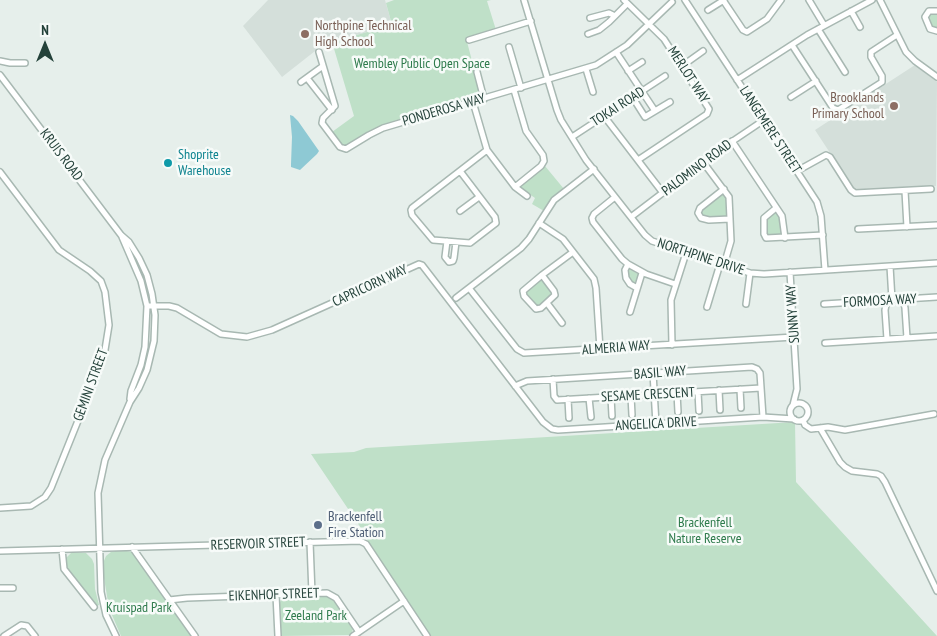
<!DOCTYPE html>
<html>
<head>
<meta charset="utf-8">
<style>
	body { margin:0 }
	#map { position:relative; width:937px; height:636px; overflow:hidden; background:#e6efeb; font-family:"PT Sans Narrow",sans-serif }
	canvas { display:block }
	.north { position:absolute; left:20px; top:20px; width:50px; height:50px; -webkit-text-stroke:4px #f7fbf9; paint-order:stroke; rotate:0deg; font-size:14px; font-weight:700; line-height:20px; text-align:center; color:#24423a }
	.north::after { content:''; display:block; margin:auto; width:18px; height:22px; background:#24423a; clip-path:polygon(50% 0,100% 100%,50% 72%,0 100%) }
</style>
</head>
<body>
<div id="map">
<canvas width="937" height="636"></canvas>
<div class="north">N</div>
</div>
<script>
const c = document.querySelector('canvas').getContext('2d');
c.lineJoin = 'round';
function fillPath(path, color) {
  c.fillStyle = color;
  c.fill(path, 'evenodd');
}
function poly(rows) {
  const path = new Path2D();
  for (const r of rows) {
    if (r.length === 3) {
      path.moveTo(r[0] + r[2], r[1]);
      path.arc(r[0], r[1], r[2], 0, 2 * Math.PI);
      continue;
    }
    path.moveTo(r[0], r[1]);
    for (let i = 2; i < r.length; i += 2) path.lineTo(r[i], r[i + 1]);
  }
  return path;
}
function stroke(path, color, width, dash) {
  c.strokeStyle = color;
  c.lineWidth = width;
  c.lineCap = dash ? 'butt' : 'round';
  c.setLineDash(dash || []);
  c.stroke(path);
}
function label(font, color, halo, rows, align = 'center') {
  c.font = font + ' "PT Sans Narrow",sans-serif';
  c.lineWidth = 5;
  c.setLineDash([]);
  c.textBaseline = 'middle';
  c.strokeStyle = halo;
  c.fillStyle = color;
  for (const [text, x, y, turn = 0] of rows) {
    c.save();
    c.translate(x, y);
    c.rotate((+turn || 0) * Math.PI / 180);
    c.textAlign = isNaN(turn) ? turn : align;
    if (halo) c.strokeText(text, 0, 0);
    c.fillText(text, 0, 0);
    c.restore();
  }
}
const built = poly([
	[268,0,385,0,392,25,324,44,282,77,243,26],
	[915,65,937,82,936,186,858,190,853,188,815,130]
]);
const green = poly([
	[394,0,491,0,487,1,496,30,466,38,481,95,479,98,383,126,346,147,342,146,332,132,354,116,332,42,392,25,386,3],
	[937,12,937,30,933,29,927,19,930,13],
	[545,166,564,189,544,211,532,204,535,198,519,187],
	[721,194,724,194,727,198,727,215,725,217,708,218,701,215,700,210],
	[773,212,778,214,780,218,782,233,781,235,766,236,766,217],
	[630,269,638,274,639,277,634,283,629,281,627,271],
	[540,280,543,280,553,292,553,296,536,307,526,296,525,292],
	[795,422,796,482,937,636,431,636,369,544,365,534,311,454,354,452,366,448],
	[120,550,133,552,192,636,121,636,109,608,103,572,103,563,106,556,111,552],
	[72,552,86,553,92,559,94,564,95,589,99,605,96,606,77,580,67,569,65,565,66,558],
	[326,596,334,600,352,625,353,629,351,635,280,636,279,604,282,598]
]);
const water = poly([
	[290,115,293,116,298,121,319,151,317,154,300,170,291,167,291,164,292,137]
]);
const minor = poly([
	[524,0,557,110,561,120,586,160,645,235,652,241,750,273,764,274,937,263],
	[624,0,664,39,709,109,707,114,638,160],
	[685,0,817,202,821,216,825,270],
	[723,0,743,30,747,32,767,19,781,0],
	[809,0,824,25],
	[880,0,906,52,915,61,937,77],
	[708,10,724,0],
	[851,11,860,27],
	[937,11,929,11,925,17,930,29,937,31],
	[590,18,609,13,615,16],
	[818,29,845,72],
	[588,34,599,30,609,22,627,4],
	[469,40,531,21],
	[792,45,833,108,838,110,882,82,882,76,871,57,871,52,897,35],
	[509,47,521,88],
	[319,52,335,106,323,118,322,123,340,147,346,149,369,135,383,128,596,65,627,45,672,2],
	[616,52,655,111],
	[0,61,10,63,25,63],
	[682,66,703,51],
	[586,69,593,92],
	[628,71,642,62],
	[477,72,484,99],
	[0,75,121,235,129,242,139,258,147,275,152,294,155,315,154,341,147,370,139,388,130,402,105,460,98,493,101,592,106,615,116,636],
	[307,78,332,110],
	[737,80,807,35,872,0],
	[301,82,323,66],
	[514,90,526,131,543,155,544,161,541,166,515,187],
	[791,97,816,81],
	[633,98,645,117,670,102],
	[473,102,487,150,515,187,527,196],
	[604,116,663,193],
	[572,137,665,76],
	[732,141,782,216,785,238],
	[703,162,729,197,731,241,724,265],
	[460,171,495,217,496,223,470,243,433,240,412,215,411,210,412,208,487,150],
	[797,171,826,155,830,157,851,190,855,193,931,189],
	[0,172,59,250,90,271,101,281,105,292,109,325,104,356,51,488,45,497,31,506,0,508],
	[724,189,700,208,698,213,701,218,709,220,730,219],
	[905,191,907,227],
	[615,197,594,214,592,218,593,222,622,259,628,264,646,274,675,284],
	[776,208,764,218,764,234,766,238,823,235],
	[460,211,479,197],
	[631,217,715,153,764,120],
	[539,223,563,239,594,279,596,288,600,349],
	[858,229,937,225],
	[122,237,141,281,147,306,145,347,141,365,131,391,130,399],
	[447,241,445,257,449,262,453,261,454,258,456,242],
	[628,264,625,270,626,278,630,284,637,288],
	[890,266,892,300],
	[790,272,797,389,793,405],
	[542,275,523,291,524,296,536,309,541,308,555,295,554,291,542,275,573,252],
	[469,288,517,349,524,353,794,337],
	[456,298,521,248,529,239,554,200,594,169],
	[903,299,905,308,907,338],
	[887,300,885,310,887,339],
	[547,303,562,323],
	[746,304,750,273],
	[824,304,937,297],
	[147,306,169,306,177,308,221,334,247,337,272,330,419,264,422,265,543,422,552,429,558,430,763,417,794,419],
	[707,307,720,264],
	[630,312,642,273],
	[825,343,937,336],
	[672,345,671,300,686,253],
	[653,373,656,424],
	[553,379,554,396,557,400,761,388],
	[515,386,527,381,752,367,757,369,760,373,763,417],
	[740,389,741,408],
	[719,390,720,410],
	[698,392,699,411],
	[677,393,678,412],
	[631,396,632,415],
	[611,397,612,416],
	[589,398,591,417],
	[568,399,569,418],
	[799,412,9],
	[803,420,805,425,811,429,828,427,845,430,934,414],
	[820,428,840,462,845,467,852,471,877,474,881,476,885,482,937,591],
	[310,542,312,594],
	[132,547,195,636],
	[62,549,64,569,94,607],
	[0,551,360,541,366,544,427,636],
	[0,588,13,588],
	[276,595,278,636],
	[169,600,187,598,327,593,336,598,359,632],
	[4,636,21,625,27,626,35,636],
	[353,636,404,601]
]);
const markers = [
	[305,34,5,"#8d6e63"],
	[894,106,5,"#8d6e63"],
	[168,163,5,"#0f9aa8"],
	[318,525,5,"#5c6f8a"]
];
const educationNames = [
	["Northpine Technical",315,26],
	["High School",315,42],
	["Brooklands",884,98,"right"],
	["Primary School",884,114,"right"]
];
const parkNames = [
	["Wembley Public Open Space",422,64],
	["Brackenfell",705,523],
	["Nature Reserve",705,539],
	["Kruispad Park",139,608],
	["Zeeland Park",316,616]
];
const streetNames = [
	["MERLOT WAY",688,75,57],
	["TOKAI ROAD",618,107,-33],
	["PONDEROSA WAY",444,110,-16],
	["LANGEMERE STREET",770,130,57],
	["KRUIS ROAD",61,155,53],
	["PALOMINO ROAD",697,168,-37],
	["NORTHPINE DRIVE",701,257,18],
	["CAPRICORN WAY",370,286,-25],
	["FORMOSA WAY",880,301,-3],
	["SUNNY WAY",793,314,-94],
	["ALMERIA WAY",616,348,-4],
	["BASIL WAY",660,373,-4],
	["GEMINI STREET",91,385,-70],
	["SESAME CRESCENT",648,395,-3],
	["ANGELICA DRIVE",656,424,-3],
	["RESERVOIR STREET",258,544,-2],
	["EIKENHOF STREET",274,595,-2]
];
const cultureNames = [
	["Shoprite",178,155],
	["Warehouse",178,171]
];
const serviceNames = [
	["Brackenfell",328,517],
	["Fire Station",328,533]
];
fillPath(built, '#d4dfda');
fillPath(green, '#bfe0c8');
fillPath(water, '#8ec9d4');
stroke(minor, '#a8b8b2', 8);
stroke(minor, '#fff', 5);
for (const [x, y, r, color] of markers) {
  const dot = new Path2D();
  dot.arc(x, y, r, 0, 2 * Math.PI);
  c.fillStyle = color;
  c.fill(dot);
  stroke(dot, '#f7fbf9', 2);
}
label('14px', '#785e54', '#f7fbf9', educationNames, 'left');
label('14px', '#2d7a4b', '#f7fbf9', parkNames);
label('14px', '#24423a', '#f7fbf9', streetNames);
label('14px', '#0d838f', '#f7fbf9', cultureNames, 'left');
label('14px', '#4e5e75', '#f7fbf9', serviceNames, 'left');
</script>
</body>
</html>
